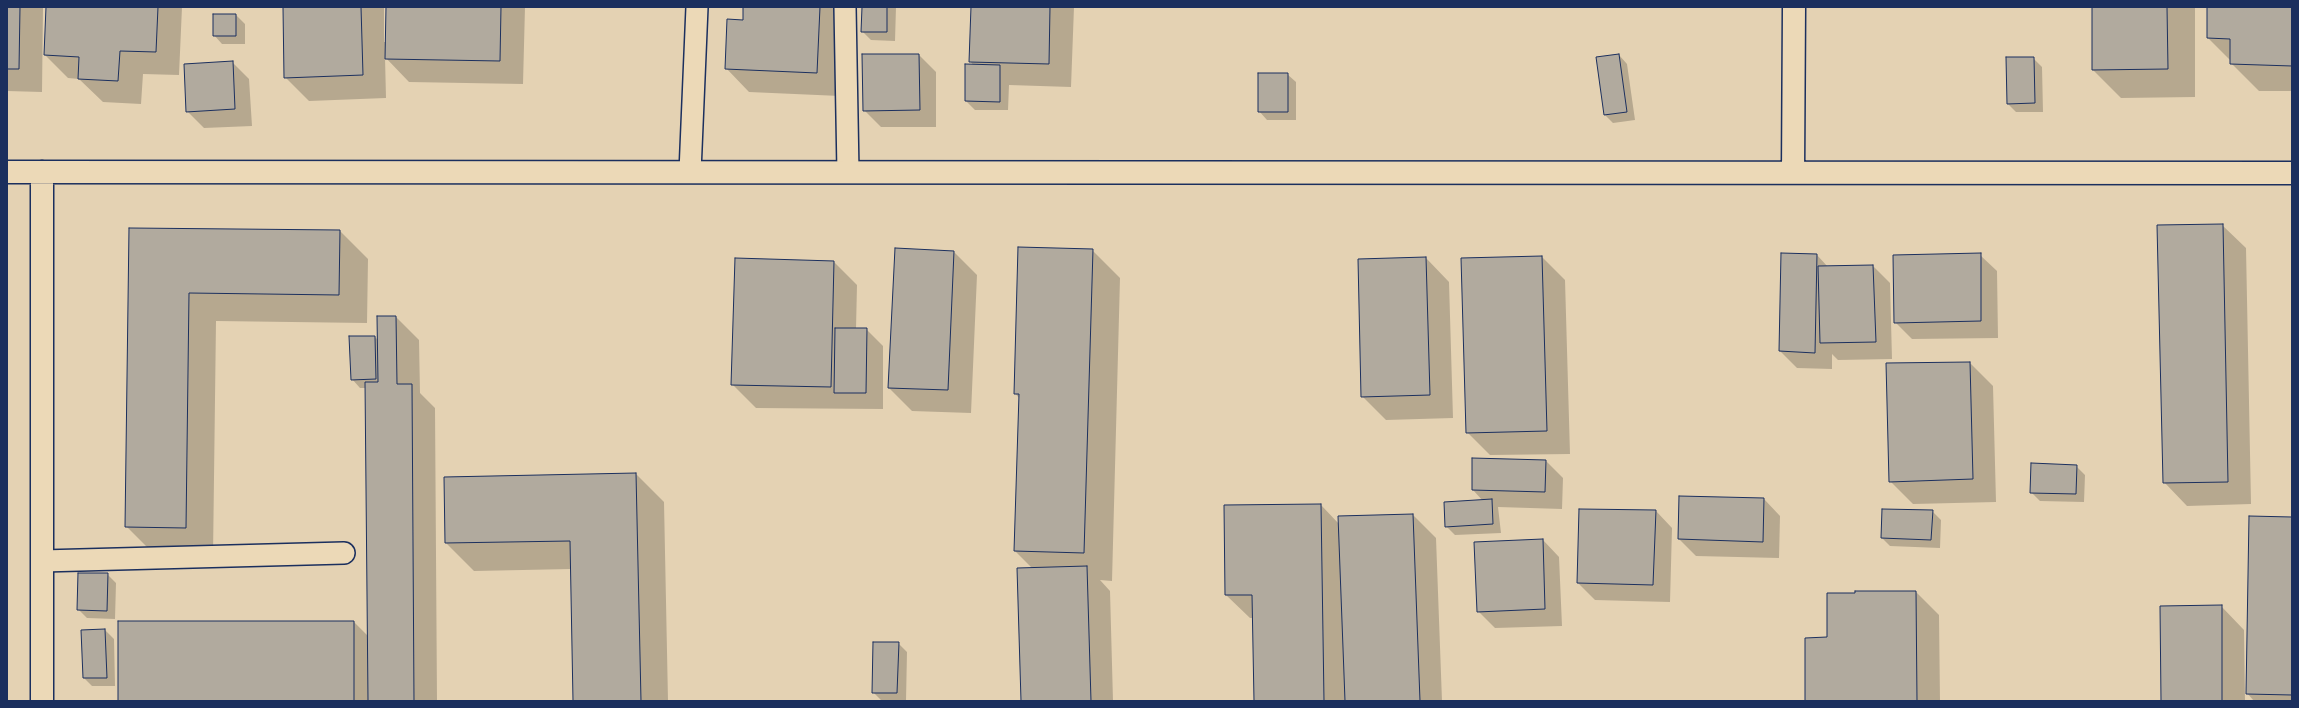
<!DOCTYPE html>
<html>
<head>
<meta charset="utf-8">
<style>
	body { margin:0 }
	#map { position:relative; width:2299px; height:708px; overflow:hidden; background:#e4d2b3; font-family:"Gochi Hand",sans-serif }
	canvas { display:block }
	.frame { position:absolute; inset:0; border:8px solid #1b2f5e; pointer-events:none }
</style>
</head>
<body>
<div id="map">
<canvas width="2299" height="708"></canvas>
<div class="frame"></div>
</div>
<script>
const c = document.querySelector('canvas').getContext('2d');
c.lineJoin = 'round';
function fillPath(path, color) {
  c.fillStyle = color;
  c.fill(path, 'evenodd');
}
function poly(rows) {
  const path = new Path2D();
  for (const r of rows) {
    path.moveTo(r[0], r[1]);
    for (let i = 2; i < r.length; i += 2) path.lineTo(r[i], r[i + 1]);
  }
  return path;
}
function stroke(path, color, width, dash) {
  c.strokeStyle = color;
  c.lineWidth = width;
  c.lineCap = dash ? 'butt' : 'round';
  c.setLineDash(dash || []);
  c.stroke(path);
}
const shadow = poly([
	[7,7,43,7,42,92,7,91],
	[47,7,182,7,179,75,143,74,141,104,103,102,79,79,68,78,45,55],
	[284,7,384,7,384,42,386,42,387,7,525,7,523,84,409,82,385,57,386,98,309,101,285,77],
	[744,7,844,7,840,96,749,92,726,68,744,21],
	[862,7,896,7,895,41,871,40,862,31],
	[972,7,1074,7,1071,87,1009,85,1008,110,975,110,966,101,966,65,974,66,970,61],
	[2093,7,2195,7,2195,97,2121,98,2093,70],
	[2208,7,2292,7,2292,91,2259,91,2231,63,2231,61,2208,38],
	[236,15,245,24,245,44,222,44,214,35],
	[919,55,936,72,936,127,881,127,864,110],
	[1619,55,1627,64,1635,120,1613,123,1604,114],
	[2033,58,2042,67,2043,112,2016,112,2008,104],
	[232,62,249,79,252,126,204,128,187,111],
	[1287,74,1296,82,1296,120,1267,120,1259,111],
	[2222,225,2246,248,2251,504,2187,506,2164,482],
	[130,229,340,231,368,259,367,323,216,321,213,556,154,554,126,526],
	[1092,250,1120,278,1112,581,1100,580,1110,591,1113,701,1022,701,1033,569,1015,551,1019,398,1015,393],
	[954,252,977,275,971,413,912,411,889,388],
	[1782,255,1817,255,1828,267,1873,266,1890,283,1892,359,1838,360,1832,354,1832,369,1797,368,1780,351],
	[1980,255,1997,271,1998,338,1912,339,1895,322],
	[1542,257,1565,280,1570,454,1490,455,1467,432],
	[1426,258,1449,282,1453,418,1386,420,1362,396],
	[834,262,857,285,856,329,866,329,883,346,883,409,756,408,732,384],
	[396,317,419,340,420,393,435,408,437,701,119,701,354,622,368,636,366,388,360,388,352,379,375,337,379,341],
	[1970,363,1993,386,1996,502,1913,504,1890,481],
	[1546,461,1563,478,1562,509,1498,507,1501,533,1455,535,1446,526,1483,501,1473,490],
	[2076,466,2085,475,2084,502,2040,501,2031,492],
	[636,474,664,502,668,701,574,701,571,569,474,571,446,543,445,477],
	[1764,499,1780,516,1779,558,1696,556,1679,539],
	[1321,505,1339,524,1413,515,1436,538,1442,701,1255,701,1253,618,1250,618,1226,595],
	[1656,511,1672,528,1670,602,1595,600,1578,583],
	[1932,511,1941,520,1940,548,1890,546,1882,538],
	[2292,518,2292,701,2254,701,2247,693],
	[1543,540,1559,557,1562,626,1495,628,1478,611],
	[107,574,116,583,115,619,87,618,78,609],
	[1916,592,1939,615,1940,701,1806,701,1828,638],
	[2221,606,2244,630,2245,701,2162,701],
	[105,630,114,639,115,686,92,686,84,678],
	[898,643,907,652,906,701,882,701,873,692]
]);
const building = poly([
	[7,7,20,7,19,69,7,69,7,7],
	[46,7,158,7,156,52,120,51,118,81,78,79,79,57,44,55,46,7],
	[283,7,361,7,363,75,284,78,283,7],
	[386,7,501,7,500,61,385,59,386,7],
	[743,7,820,7,817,73,725,69,727,19,743,20,743,7],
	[862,7,887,7,887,32,861,32,862,7],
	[971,7,1050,7,1049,64,969,62,971,7],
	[2092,7,2167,7,2168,69,2092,70,2092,7],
	[2207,7,2292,7,2292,66,2230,64,2230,39,2207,38,2207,7],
	[213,14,236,14,236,36,213,36,213,14],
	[862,54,919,54,920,110,863,111,862,54],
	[1619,54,1627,112,1604,115,1596,57,1619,54],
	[2006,57,2034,57,2035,103,2007,104,2006,57],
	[233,61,235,109,186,112,184,64,233,61],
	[965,64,1000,65,1000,102,965,101,965,64],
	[1258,73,1288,73,1288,112,1258,112,1258,73],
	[2223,224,2228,482,2163,483,2157,225,2223,224],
	[129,228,340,230,339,295,189,293,186,528,125,527,129,228],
	[1018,247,1093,249,1084,553,1014,551,1019,394,1014,394,1018,247],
	[895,248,954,251,948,390,888,388,895,248],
	[1781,253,1817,254,1815,353,1779,351,1781,253],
	[1981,253,1981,321,1894,323,1893,255,1981,253],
	[1542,256,1547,431,1466,433,1461,258,1542,256],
	[1426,257,1430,395,1361,397,1358,259,1426,257],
	[735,258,834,261,831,387,731,385,735,258],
	[1873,265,1876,342,1820,343,1818,266,1873,265],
	[377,316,396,316,397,384,412,384,414,701,368,701,365,382,378,382,377,316],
	[835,328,867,328,866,393,834,393,835,328],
	[349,336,375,336,376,379,351,380,349,336],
	[1970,362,1973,479,1889,482,1886,363,1970,362],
	[1472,458,1546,460,1545,492,1472,490,1472,458],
	[2031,463,2077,465,2076,494,2030,493,2031,463],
	[636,473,641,701,573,701,570,541,445,543,444,477,636,473],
	[1679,496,1764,498,1763,542,1678,539,1679,496],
	[1492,499,1493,524,1445,527,1444,502,1492,499],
	[1321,504,1324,701,1254,701,1252,595,1225,595,1224,505,1321,504],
	[1579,509,1656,510,1653,585,1577,583,1579,509],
	[1882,509,1933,510,1931,540,1881,538,1882,509],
	[1413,514,1420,701,1345,701,1338,516,1413,514],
	[2249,516,2292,517,2292,695,2246,694,2249,516],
	[1543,539,1545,609,1477,612,1474,542,1543,539],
	[1087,566,1091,701,1021,701,1017,568,1087,566],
	[78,573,108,573,107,611,77,610,78,573],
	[1855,591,1916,591,1917,701,1805,701,1805,638,1827,637,1827,593,1855,593,1855,591],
	[2222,605,2222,701,2161,701,2160,606,2222,605],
	[118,621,354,621,354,701,118,701,118,621],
	[105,629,107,678,83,678,81,630,105,629],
	[873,642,899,642,897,693,872,693,873,642]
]);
const lane = poly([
	[845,7,848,172],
	[690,172,697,7],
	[42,561,344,553]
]);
const street = poly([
	[7,172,2292,173],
	[42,172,42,701],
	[1793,173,1794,7]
]);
fillPath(shadow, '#0003');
fillPath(building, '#b1aa9e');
stroke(building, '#1b2f5e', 1);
stroke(lane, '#1b2f5e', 24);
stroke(street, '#1b2f5e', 25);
stroke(lane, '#ecd9b7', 21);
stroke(street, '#ecd9b7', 22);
</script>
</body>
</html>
